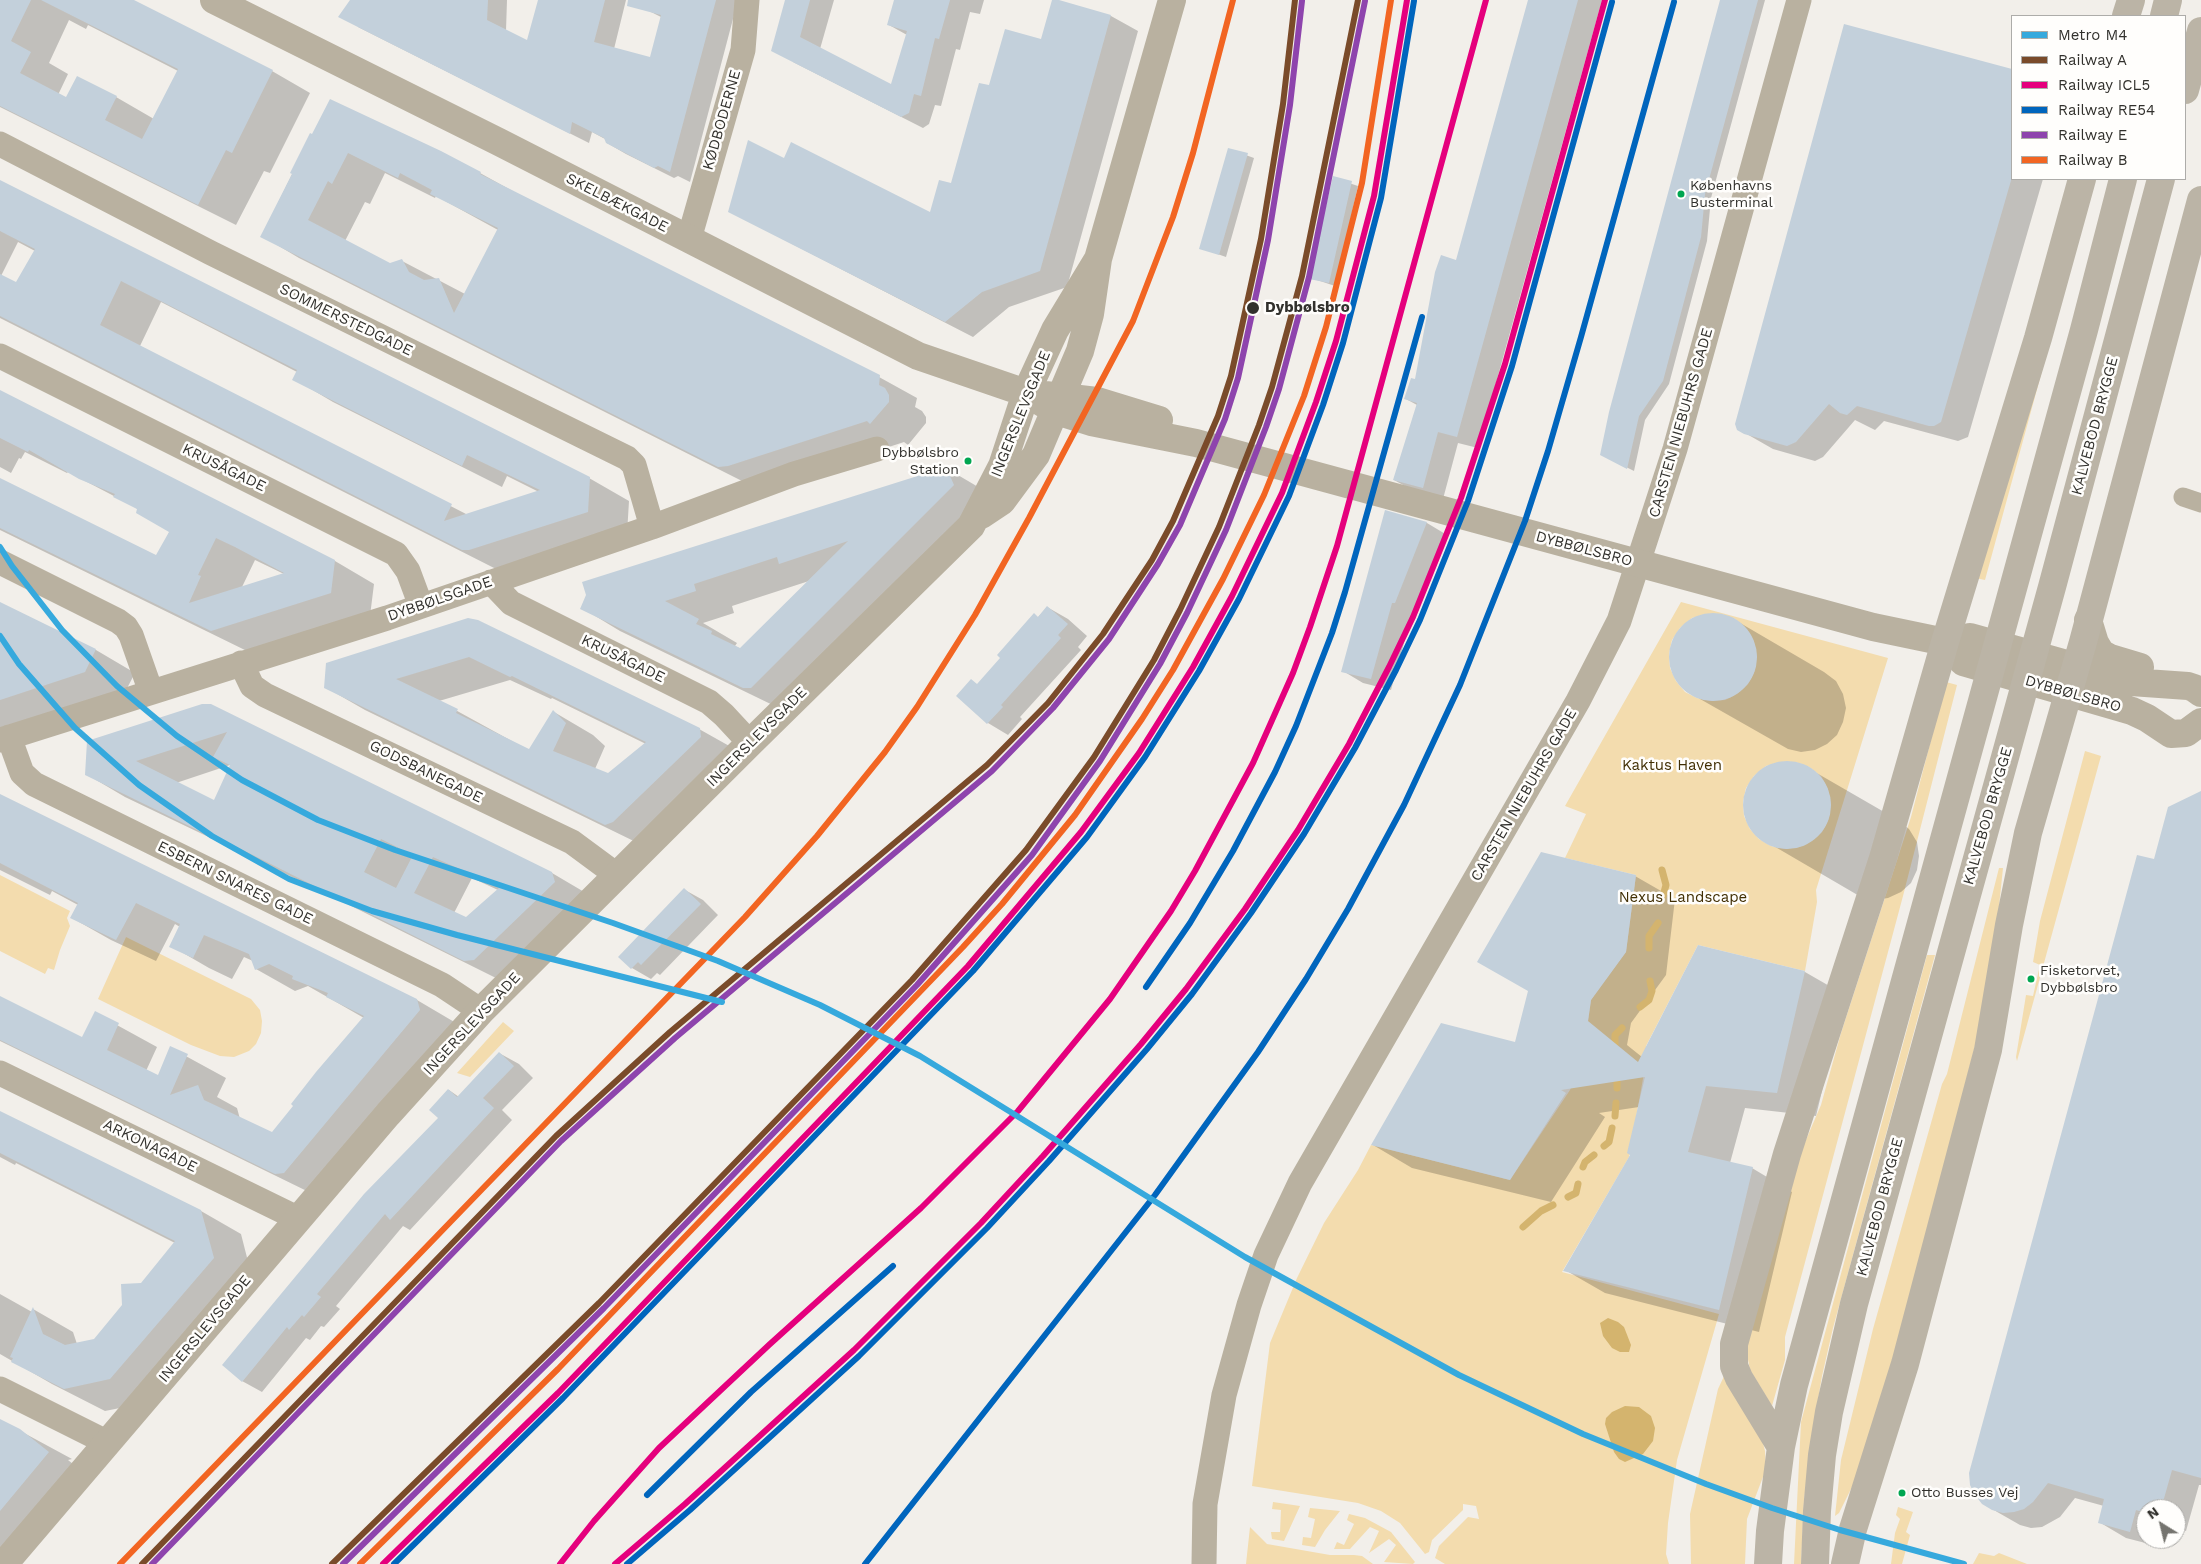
<!DOCTYPE html>
<html>
<head>
<meta charset="utf-8">
<style>
	body { margin:0 }
	#map { position:relative; width:2201px; height:1564px; overflow:hidden; background:#f2efea; font-family:"Work Sans",sans-serif }
	canvas { display:block }
	.legend { position:absolute; left:2011px; top:15px; width:175px; height:165px; box-sizing:border-box; background:#fffefc; border:1px solid #adaca9; margin:0; padding:6px 9px; list-style:none; font-size:15px; color:#32312d }
	.legend li { display:flex; align-items:center; gap:10px; height:25px }
	.legend b { width:25px; border:1px solid #adaca9 }
	.north { position:absolute; left:2136px; top:1499px; width:50px; height:50px; box-sizing:border-box; background:#fffefc; border:1px solid #adaca9; border-radius:50%; rotate:324deg; font-size:14px; font-weight:700; line-height:20px; text-align:center; color:#32312d }
	.north::after { content:''; display:block; margin:auto; width:18px; height:22px; background:#75746f; clip-path:polygon(50% 0,100% 100%,50% 72%,0 100%) }
</style>
</head>
<body>
<div id="map">
<canvas width="2201" height="1564"></canvas>
<ul class="legend">
<li><b style="height:6px;background:#36a9dd"></b>Metro M4</li>
<li><b style="height:6px;background:#7a4b2a"></b>Railway A</li>
<li><b style="height:6px;background:#e5007d"></b>Railway ICL5</li>
<li><b style="height:6px;background:#0065bd"></b>Railway RE54</li>
<li><b style="height:6px;background:#8e44ad"></b>Railway E</li>
<li><b style="height:6px;background:#f26522"></b>Railway B</li>
</ul>
<div class="north">N</div>
</div>
<script>
const c = document.querySelector('canvas').getContext('2d');
c.lineJoin = 'round';
function fillPath(path, color) {
  c.fillStyle = color;
  c.fill(path, 'evenodd');
}
function poly(rows) {
  const path = new Path2D();
  for (const r of rows) {
    if (r.length === 3) {
      path.moveTo(r[0] + r[2], r[1]);
      path.arc(r[0], r[1], r[2], 0, 2 * Math.PI);
      continue;
    }
    path.moveTo(r[0], r[1]);
    for (let i = 2; i < r.length; i += 2) path.lineTo(r[i], r[i + 1]);
  }
  return path;
}
function stroke(path, color, width, dash) {
  c.strokeStyle = color;
  c.lineWidth = width;
  c.lineCap = dash ? 'butt' : 'round';
  c.setLineDash(dash || []);
  c.stroke(path);
}
function label(font, color, halo, rows, align = 'center') {
  c.font = font + ' "Work Sans",sans-serif';
  c.lineWidth = 5;
  c.setLineDash([]);
  c.textBaseline = 'middle';
  c.strokeStyle = halo;
  c.fillStyle = color;
  for (const [text, x, y, turn = 0] of rows) {
    c.save();
    c.translate(x, y);
    c.rotate((+turn || 0) * Math.PI / 180);
    c.textAlign = isNaN(turn) ? turn : align;
    if (halo) c.strokeText(text, 0, 0);
    c.fillText(text, 0, 0);
    c.restore();
  }
}
const green = poly([
	[2048,349,1985,580,1975,578],
	[1681,602,1888,658,1816,890,1817,902,1805,971,1698,945,1646,1046,1646,1062,1629,1157,1562,1272,1719,1314,1677,1460,1668,1523,1666,1554,1669,1564,1445,1564,1435,1558,1439,1546,1468,1517,1479,1519,1476,1506,1463,1504,1463,1510,1432,1540,1429,1552,1425,1554,1400,1523,1381,1511,1358,1503,1252,1486,1270,1343,1297,1278,1324,1223,1358,1170,1371,1145,1510,1180,1570,1090,1582,1063,1591,1000,1626,952,1636,875,1565,858,1586,814,1565,806],
	[1706,614,1721,614,1735,619,1747,629,1754,642,1757,656,1755,671,1748,684,1737,694,1725,700,1711,701,1697,698,1685,692,1676,681,1670,668,1669,654,1672,640,1680,628,1692,618],
	[1780,762,1795,762,1809,767,1821,776,1828,789,1831,804,1829,819,1822,832,1811,841,1799,847,1785,849,1771,846,1759,839,1750,829,1744,816,1743,802,1746,788,1754,776,1766,766],
	[1946,682,1957,685,1903,896,1785,1337,1785,1360,1772,1406,1750,1370,1746,1349,1799,1156,1821,1105,1841,1033,1911,817],
	[2085,751,2101,756,2017,1061,2016,1057,2026,995,2033,996,2040,965,2033,962,2040,921],
	[1999,868,2003,868,1995,945,1984,1011,1898,1345,1855,1481,1839,1513,1835,1516,1841,1460,1873,1329,1942,1084,1947,1074],
	[0,875,70,911,67,918,70,926,60,950,54,970,48,968,45,974,0,951],
	[126,937,251,999,260,1010,262,1021,261,1033,256,1044,249,1051,234,1057,220,1056,191,1045,98,999],
	[1927,955,1935,955,1833,1328,1822,1376,1814,1423,1804,1500,1801,1564,1794,1564,1801,1422],
	[503,1022,514,1031,470,1077,457,1073],
	[1726,1372,1760,1431,1765,1451,1766,1469,1747,1519,1745,1564,1691,1564,1690,1514,1718,1389],
	[1273,1502,1300,1506,1284,1541,1272,1539,1271,1532,1280,1532,1281,1510,1272,1509],
	[1898,1507,1913,1512,1906,1532,1910,1535,1902,1564,1891,1564,1895,1533,1900,1519,1896,1515],
	[1310,1508,1340,1511,1325,1530,1315,1547,1302,1545,1303,1537,1311,1538,1315,1519,1308,1517],
	[1349,1514,1365,1518,1391,1532,1415,1562,1413,1564,1384,1562,1396,1545,1389,1539,1369,1553,1379,1531,1370,1527,1350,1549,1334,1549,1337,1542,1344,1545,1354,1524,1347,1520],
	[1250,1527,1267,1544,1330,1555,1354,1555,1362,1556,1373,1564,1246,1564],
	[1979,1553,1994,1556,1999,1553,2027,1564,1973,1564]
]);
const water = poly([
	[1608,1318,1618,1322,1624,1327,1631,1345,1629,1352,1620,1352,1612,1348,1603,1336,1600,1323],
	[1625,1406,1639,1407,1651,1416,1655,1428,1653,1441,1643,1454,1625,1462,1619,1459,1614,1452,1605,1424,1606,1418,1612,1412]
]);
const shadow = poly([
	[0,0,132,0,272,71,310,93,270,173,264,171,236,225,0,107],
	[69,20,86,29,88,25,178,71,154,119,116,97,66,99,58,95,68,74,49,63],
	[351,0,507,0,506,31,528,42,539,0,626,0,614,49,651,59,661,17,651,12,654,0,738,0,690,182,678,176,674,178,626,154,607,143,605,139,592,132,589,143,358,27],
	[786,0,834,0,820,49,892,86,907,35,889,25,895,0,984,0,980,14,970,12,960,50,956,49,941,106,935,105,929,124,923,128,793,62],
	[1054,0,1111,16,1138,31,1067,287,1009,307,973,337,730,212,784,160,931,214,952,184,990,87,1042,40],
	[1530,0,1602,0,1478,448,1458,443,1443,499,1414,491,1394,480,1417,405,1406,399,1416,380,1457,262],
	[1722,0,1765,0,1711,198,1707,241,1669,384,1645,420,1634,471,1608,458],
	[1845,25,2012,70,2012,179,2043,179,1968,437,1958,441,1884,421,1875,430,1855,420,1823,457,1815,461,1773,449,1745,433],
	[311,135,480,173,518,194,879,377,917,398,915,407,922,411,926,417,926,423,908,445,904,442,767,487,746,483,299,258,262,236],
	[385,173,435,198,436,196,498,230,465,294,402,261,390,264,345,241,365,202,370,204],
	[1229,149,1254,158,1226,257,1200,248],
	[1334,178,1358,186,1335,286,1311,278],
	[0,181,589,478,629,501,627,534,502,572,0,318],
	[18,242,35,251,16,284,1,276],
	[161,302,297,372,294,379,333,402,502,487,507,476,539,492,468,515,140,346],
	[0,392,335,561,374,584,370,616,251,653,0,530,0,485,157,556,170,531,133,506,68,472,67,473,25,452,21,459,19,458,11,473,0,467],
	[255,560,284,574,242,587],
	[946,468,985,491,783,710,620,631,582,608],
	[809,581,741,649,735,646,737,643,703,623,734,613,732,606],
	[1386,512,1427,523,1447,535,1416,614,1412,614,1391,690,1363,683,1343,671],
	[0,603,96,650,135,673,124,694,0,734],
	[1047,607,1068,619,1087,636,1078,647,1081,650,1020,717,1022,719,1008,735,988,723,958,696,972,681,978,685],
	[1706,615,1721,615,1735,620,1824,672,1836,681,1843,694,1846,708,1843,722,1837,735,1827,744,1815,750,1801,752,1788,749,1686,691,1677,680,1672,668,1670,654,1673,641,1681,629,1692,620],
	[468,620,699,729,740,752,646,847,365,710,325,687],
	[510,680,551,699,552,698,646,744,608,774,595,769,605,746,593,735,554,712,530,751,439,701],
	[202,705,552,873,591,896,504,982,317,889,125,797,86,774],
	[230,765,231,766,215,802,176,783],
	[472,878,498,890,466,919,454,913],
	[1780,763,1794,763,1808,768,1898,820,1909,829,1917,842,1919,856,1917,870,1911,883,1901,892,1888,898,1875,900,1861,897,1760,838,1751,828,1745,815,1744,802,1747,789,1755,776,1766,767],
	[2201,792,2201,1485,2199,1485,2186,1531,2176,1528,2176,1509,2146,1509,2146,1539,2159,1539,2157,1546,2126,1538,2099,1522,2104,1506,2075,1498,2060,1517,2042,1527,2031,1528,2020,1525,1992,1509,2155,861],
	[0,795,417,1000,456,1023,315,1195,0,1041,0,998,82,1039,95,1013,157,1047,146,1071,158,1077,171,1048,226,1078,217,1097,237,1108,240,1119,272,1134,364,1018,308,986,295,991,256,969,253,961,244,957,232,979,209,968,171,946,180,927,175,924,156,961,111,940,72,918,78,905,52,891,50,895,0,870],
	[1635,876,1675,899,1666,975,1631,1023,1627,1045,1642,1057,1699,946,1805,972,1845,995,1816,1116,1745,1108,1730,1163,1752,1168,1792,1192,1759,1332,1605,1293,1565,1270,1632,1155,1639,1107,1599,1113,1605,1117,1551,1202,1412,1168,1373,1145,1516,1044],
	[685,890,703,900,718,915,660,975,657,973,651,979,632,968,620,957],
	[499,1053,519,1064,533,1078,502,1110,512,1120,410,1230,403,1226,336,1306,340,1309,324,1327,321,1326,310,1340,306,1338,262,1392,242,1381,439,1118,449,1090,459,1097],
	[0,1113,201,1211,241,1234,253,1281,150,1402,105,1411,52,1384,0,1354,0,1294,32,1312,33,1309,73,1332,77,1344,95,1340,175,1243,16,1163,15,1165,0,1157],
	[0,1420,72,1459,68,1460,87,1475,0,1564]
]);
const stream = poly([
	[1662,870,1666,885,1663,896],
	[1649,948,1649,936,1658,923],
	[1640,1007,1649,1000,1652,991,1650,981],
	[1615,1049,1615,1035,1622,1028],
	[1617,1088,1617,1073],
	[1615,1116,1616,1103],
	[1604,1146,1609,1142,1612,1128],
	[1583,1167,1585,1162,1594,1155],
	[1568,1197,1576,1193,1578,1184],
	[1523,1227,1541,1211,1553,1205]
]);
const building = poly([
	[0,0,31,0,11,41,31,52,20,73,66,97,77,76,117,96,105,120,142,139,178,69,41,0,134,0,273,70,232,153,226,150,198,205,0,106],
	[350,0,488,0,487,20,527,40,538,0,605,0,594,42,650,57,661,15,627,6,628,0,716,0,670,172,658,166,654,168,606,143,604,138,572,122,570,134,338,17],
	[785,0,810,0,800,37,891,84,907,31,887,25,894,0,950,0,939,39,935,38,921,96,914,94,909,113,901,117,771,51],
	[1052,0,1059,0,1111,15,1040,271,982,292,945,322,728,212,748,140,784,158,791,142,930,212,939,180,951,183,979,83,989,85,1005,29,1041,39],
	[1528,0,1578,0,1457,437,1438,432,1423,488,1393,480,1417,403,1404,399,1411,378,1415,379,1435,272,1441,255,1456,260],
	[1720,0,1758,0,1705,194,1701,237,1663,381,1639,416,1627,469,1600,455,1609,412],
	[1844,24,2012,69,2012,177,1941,422,1934,426,1929,426,1857,406,1847,415,1840,413,1829,404,1796,442,1787,446,1744,434,1737,430,1735,424],
	[330,99,441,151,481,172,480,174,880,375,879,385,885,388,889,395,889,402,870,424,867,421,728,466,718,467,260,237,292,174,290,173,310,133,312,134],
	[348,153,398,178,400,173,432,190,430,194,498,228,454,313,439,278,424,280,409,272,402,259,390,263,308,220,328,181,332,184],
	[1228,148,1248,153,1219,255,1199,249],
	[1333,176,1352,181,1329,283,1309,279],
	[0,180,590,477,588,512,469,550,462,550,0,316,0,274,16,282,35,249,0,231],
	[121,281,297,370,292,380,462,466,467,455,540,490,444,521,452,504,100,325],
	[0,390,335,560,331,593,211,631,0,528,0,478,156,555,169,532,136,513,137,509,113,497,115,494,79,479,29,450,28,452,0,438],
	[216,538,235,547,284,573,189,603,201,576,198,575],
	[946,467,954,485,751,688,743,688,580,609,586,595,582,582],
	[848,541,740,648,711,634,712,631,696,624,699,619,665,601,696,591,694,584,777,557,779,564],
	[1385,510,1427,522,1395,603,1392,603,1371,679,1341,672],
	[0,602,96,649,85,672,0,700],
	[1047,606,1068,624,1058,635,1061,638,1001,705,1003,707,987,724,956,696,971,679,977,684,1000,658,997,655,1034,613,1038,617],
	[1713,657,44],
	[468,618,478,620,700,728,701,737,613,822,605,825,324,688,326,663],
	[469,657,510,677,512,676,646,742,608,773,553,751,566,723,553,710,529,749,456,713,458,709,396,679],
	[202,704,211,704,552,872,555,882,474,960,464,961,229,843,228,845,85,775,87,741],
	[227,732,213,757,230,765,214,800,136,761],
	[381,839,413,855,396,888,364,872],
	[433,857,500,887,466,917,414,893],
	[1787,805,44],
	[2201,791,2201,1478,2172,1470,2161,1509,2146,1509,2146,1513,2136,1510,2130,1532,2098,1523,2104,1499,2048,1483,2033,1502,2024,1509,2014,1512,2003,1513,1992,1510,1982,1504,1975,1495,1970,1485,1969,1473,2137,855,2154,859,2168,807],
	[0,794,417,999,420,1010,284,1173,275,1174,0,1040,0,996,82,1037,95,1011,119,1023,107,1050,158,1075,170,1046,188,1054,170,1095,198,1085,204,1100,272,1132,293,1106,291,1104,316,1072,364,1016,326,997,328,993,292,979,293,976,269,964,255,970,249,954,204,935,193,958,169,947,180,924,136,903,116,940,70,918,78,903,0,863],
	[1541,852,1636,875,1626,952,1591,1000,1588,1021,1638,1062,1698,945,1805,971,1777,1093,1706,1086,1688,1152,1753,1167,1719,1310,1563,1271,1630,1155,1627,1153,1645,1077,1561,1090,1566,1093,1510,1180,1371,1145,1441,1023,1515,1042,1528,991,1477,962],
	[684,888,701,904,641,965,638,962,631,969,618,957],
	[499,1052,514,1066,483,1098,494,1108,390,1220,385,1214,317,1294,321,1297,304,1317,302,1315,289,1330,287,1327,242,1382,222,1365,364,1194,438,1118,429,1110,448,1089,457,1097],
	[0,1111,201,1210,214,1258,110,1379,64,1389,11,1362,13,1358,10,1357,33,1307,43,1334,65,1345,94,1339,122,1305,121,1284,141,1283,175,1241,0,1153],
	[0,1419,20,1429,49,1452,0,1511]
]);
const pedestrian = poly([
	[2183,497,2201,503]
]);
const minor = poly([
	[0,144,211,253,627,458,634,465,652,527],
	[689,239,743,50,747,0],
	[0,356,396,554,408,571,421,606],
	[0,562,118,621,126,627,131,635,151,692],
	[491,582,511,603,709,702,724,715,750,743],
	[241,663,252,686,265,695,572,842,618,876],
	[9,737,22,773,34,784,442,985,481,1011],
	[0,740,387,618,652,527,794,474,877,449],
	[0,1073,299,1219],
	[0,1389,108,1443],
	[1204,1564,1205,1504,1224,1395,1249,1305,1266,1255,1300,1183,1578,701,1619,621,1675,449,1799,0]
]);
const tertiary = poly([
	[214,0,499,142,918,356,1026,393,1056,411,1091,422,1196,443,1873,627,1945,642,1970,637,2131,682,2188,686,2194,688,2201,693],
	[1045,395,1097,401,1159,420],
	[981,515,1002,501,1036,455,1080,351,1090,314,1098,259,1172,0],
	[2088,620,2095,643,2101,653,2110,658,2140,667],
	[1945,642,1963,662,2132,711,2147,718,2171,734,2186,733,2201,722],
	[4,1564,388,1114,481,1011,750,743,971,526,1002,466,1026,393,1055,330,1098,259]
]);
const primary = poly([
	[2126,16,2131,0],
	[2164,16,2168,0],
	[2185,90,2201,31],
	[1781,1447,1739,1378,1734,1366,1734,1344,1787,1154,1883,858,1945,642,2038,338,2082,179],
	[1768,1564,1770,1531,1781,1447,1794,1385,2084,330,2123,179],
	[1815,1564,1817,1511,1822,1455,1829,1412,1854,1304,2052,587,2161,179],
	[1845,1564,1853,1529,1905,1364,1988,1050,2009,925,2028,833,2083,642,2201,200]
]);
const rail1 = poly([
	[142,1564,556,1136,670,1032,987,765,1048,703,1103,634,1152,560,1173,521,1218,416,1231,376,1261,239,1283,104,1295,0],
	[332,1564,599,1303,912,980,1026,850,1094,757,1154,660,1180,610,1219,527,1259,425,1272,387,1302,276,1358,0]
]);
const rail2 = poly([
	[383,1564,558,1393,968,966,1081,832,1139,753,1193,667,1232,596,1282,493,1316,402,1336,341,1374,196,1407,0],
	[560,1564,594,1521,659,1448,770,1344,921,1208,1018,1111,1110,999,1171,911,1195,871,1253,763,1293,673,1310,627,1337,546,1486,0],
	[615,1564,685,1504,854,1350,981,1223,1043,1156,1141,1044,1186,989,1245,909,1298,830,1349,744,1389,667,1413,617,1461,498,1505,364,1605,0]
]);
const rail3 = poly([
	[1146,987,1190,923,1233,851,1275,772,1296,726,1332,633,1345,592,1422,317],
	[647,1495,751,1392,893,1266],
	[394,1564,563,1398,973,971,1087,837,1145,757,1199,671,1239,599,1289,496,1323,405,1343,343,1381,198,1414,1],
	[627,1564,690,1510,859,1356,987,1228,1049,1161,1147,1049,1192,994,1251,913,1304,834,1355,748,1396,670,1420,620,1468,501,1512,366,1612,2],
	[865,1564,1155,1195,1258,1052,1306,979,1348,909,1404,805,1460,685,1525,521,1548,451,1581,337,1674,2]
]);
const rail4 = poly([
	[152,1564,561,1141,675,1038,992,771,1053,708,1109,639,1158,564,1180,525,1225,419,1238,378,1268,240,1290,105,1302,1],
	[343,1564,604,1308,917,985,1032,855,1100,761,1160,664,1187,613,1226,530,1266,427,1279,389,1309,277,1365,1]
]);
const rail5 = poly([
	[120,1564,745,917,817,836,885,752,917,707,975,615,1029,518,1133,321,1173,217,1193,153,1233,0],
	[360,1564,558,1369,963,947,1002,904,1075,815,1142,719,1173,670,1223,579,1264,495,1304,396,1326,327,1362,183,1391,0]
]);
const metro1 = poly([
	[0,547,12,566,62,630,117,686,177,736,242,780,318,820,395,850,613,923,718,961,820,1005,920,1056,1245,1257,1459,1375,1583,1434,1706,1484,1772,1508,1840,1530,1964,1564],
	[0,636,19,664,75,728,139,785,212,836,289,879,372,911,457,935,722,1002]
]);
const markers = [
	[1681,194,4.5,"#00a651"],
	[1253,308,7,"#32312d"],
	[968,461,4.5,"#00a651"],
	[2031,979,4.5,"#00a651"],
	[1902,1493,4.5,"#00a651"]
];
const busNames = [
	["Københavns",1690,186],
	["Busterminal",1690,203],
	["Dybbølsbro",959,453,"right"],
	["Station",959,470,"right"],
	["Fisketorvet,",2040,971],
	["Dybbølsbro",2040,988],
	["Otto Busses Vej",1911,1493]
];
const streetNames = [
	["KØDBODERNE",722,120,-74],
	["SKELBÆKGADE",617,203,27],
	["SOMMERSTEDGADE",346,320,26],
	["INGERSLEVSGADE",1021,414,-68],
	["CARSTEN NIEBUHRS GADE",1681,423,-74],
	["KALVEBOD BRYGGE",2095,426,-75],
	["KRUSÅGADE",224,468,26],
	["DYBBØLSBRO",1584,549,15],
	["DYBBØLSGADE",440,599,-19],
	["KRUSÅGADE",623,659,26],
	["DYBBØLSBRO",2073,694,16],
	["INGERSLEVSGADE",757,737,-45],
	["GODSBANEGADE",426,772,26],
	["CARSTEN NIEBUHRS GADE",1524,795,-60],
	["KALVEBOD BRYGGE",1988,816,-74],
	["ESBERN SNARES GADE",235,883,26],
	["INGERSLEVSGADE",472,1024,-47],
	["ARKONAGADE",150,1146,26],
	["KALVEBOD BRYGGE",1880,1207,-75],
	["INGERSLEVSGADE",205,1329,-50]
];
const stopNames = [
	["Dybbølsbro",1265,308]
];
const parkNames = [
	["Kaktus Haven",1672,766],
	["Nexus Landscape",1683,898]
];
fillPath(green, '#f3dcae');
fillPath(water, '#d4b46e');
fillPath(shadow, '#0003');
stroke(stream, '#d4b46e', 7);
fillPath(building, '#c3d0db');
stroke(pedestrian, '#b9b1a0', 19);
stroke(minor, '#b9b1a0', 25);
stroke(tertiary, '#b9b1a0', 28);
stroke(primary, '#bbb4a6', 28);
stroke(rail1, '#7a4b2a', 6);
stroke(rail2, '#e5007d', 6);
stroke(rail3, '#0065bd', 6);
stroke(rail4, '#8e44ad', 6);
stroke(rail5, '#f26522', 6);
stroke(metro1, '#36a9dd', 6);
for (const [x, y, r, color] of markers) {
  const dot = new Path2D();
  dot.arc(x, y, r, 0, 2 * Math.PI);
  c.fillStyle = color;
  c.fill(dot);
  stroke(dot, '#fffefc', 2);
}
label('14px', '#32312d', '#fffefc', busNames, 'left');
label('15px', '#32312d', '#fffefc', streetNames);
label('bold 15px', '#32312d', '#fffefc', stopNames, 'left');
label('15px', '#412f04', '#fffefc', parkNames);
</script>
</body>
</html>
